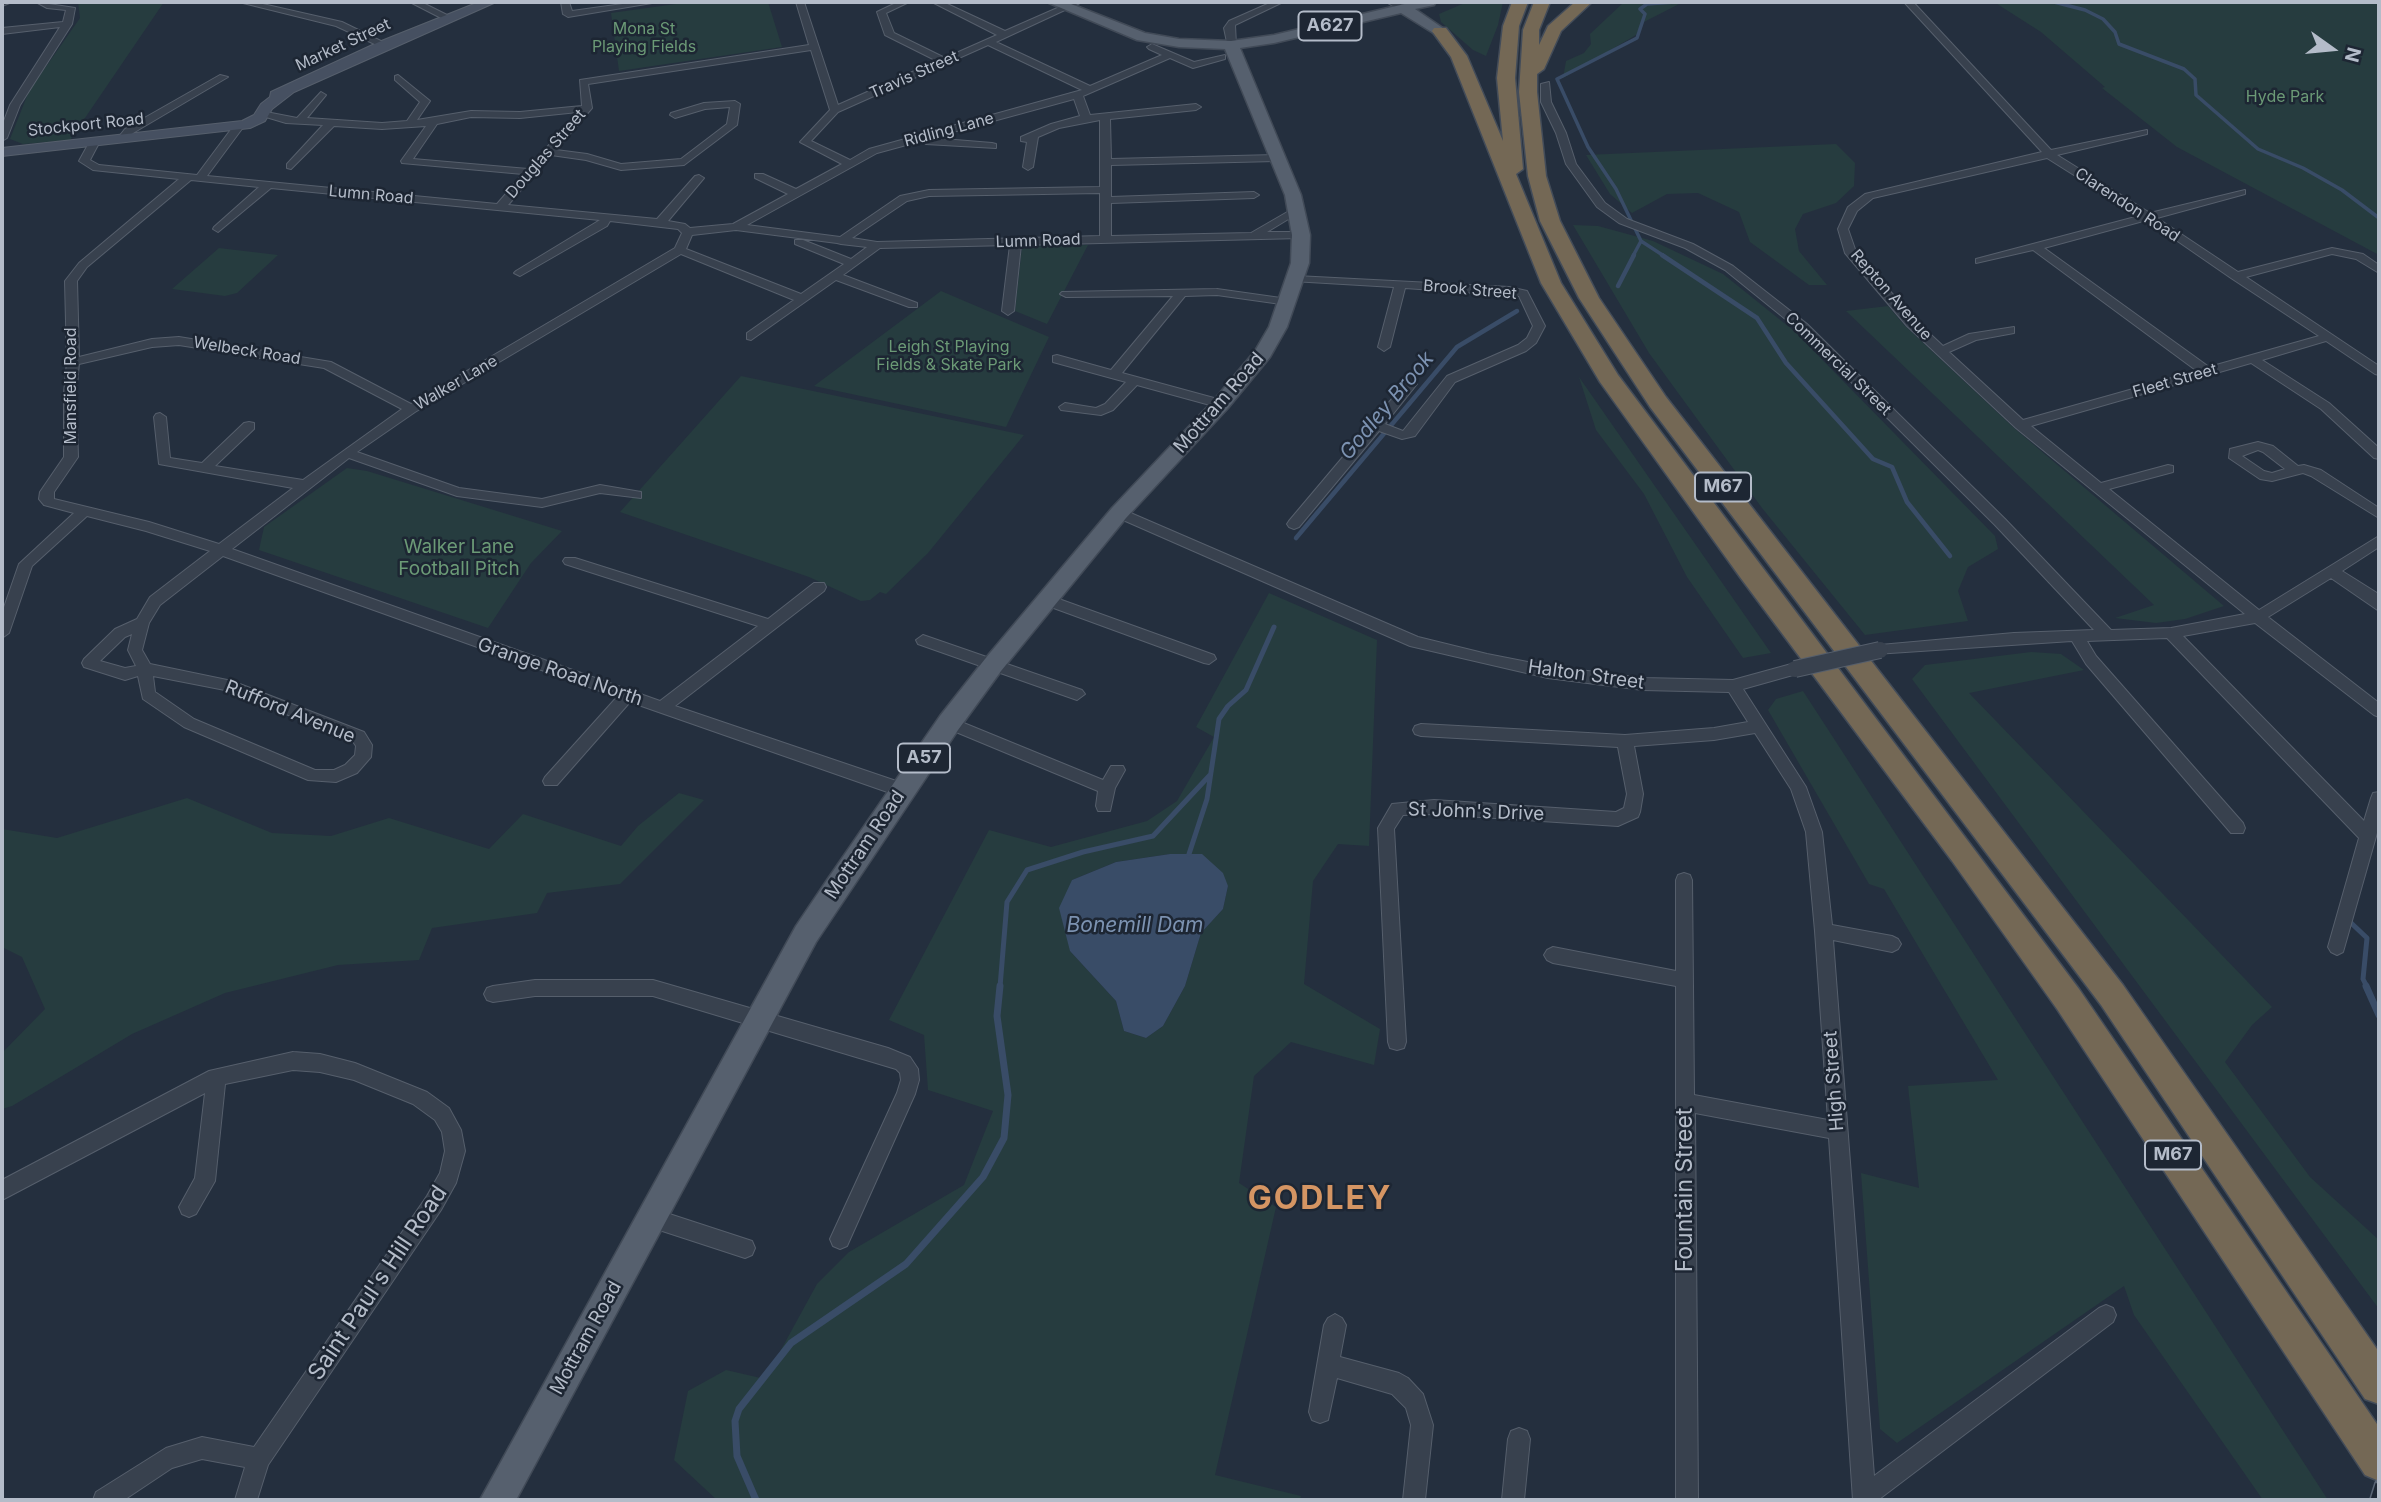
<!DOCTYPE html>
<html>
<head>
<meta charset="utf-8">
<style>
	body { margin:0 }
	#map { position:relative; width:2381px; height:1502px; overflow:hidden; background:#242f3e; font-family:Inter,sans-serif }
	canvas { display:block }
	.frame { position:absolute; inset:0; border:4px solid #b4bcc9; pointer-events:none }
	.north { position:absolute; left:2297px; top:14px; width:70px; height:70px; -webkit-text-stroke:5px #1d2633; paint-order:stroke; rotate:105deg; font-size:19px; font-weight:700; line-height:28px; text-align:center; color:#b4bcc9 }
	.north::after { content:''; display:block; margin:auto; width:24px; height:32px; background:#b4bcc9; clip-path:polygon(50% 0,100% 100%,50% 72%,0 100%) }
</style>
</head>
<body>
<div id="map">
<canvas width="2381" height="1502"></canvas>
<div class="frame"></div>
<div class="north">N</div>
</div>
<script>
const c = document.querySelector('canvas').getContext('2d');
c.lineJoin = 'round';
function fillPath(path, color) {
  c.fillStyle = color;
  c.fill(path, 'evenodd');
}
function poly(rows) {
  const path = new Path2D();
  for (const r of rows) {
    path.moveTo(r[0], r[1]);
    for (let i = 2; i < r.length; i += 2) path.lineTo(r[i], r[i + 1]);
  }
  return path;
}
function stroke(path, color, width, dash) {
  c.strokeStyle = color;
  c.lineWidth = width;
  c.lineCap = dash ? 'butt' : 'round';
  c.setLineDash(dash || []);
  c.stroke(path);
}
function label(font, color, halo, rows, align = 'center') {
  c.font = font + ' Inter,sans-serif';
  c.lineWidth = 5;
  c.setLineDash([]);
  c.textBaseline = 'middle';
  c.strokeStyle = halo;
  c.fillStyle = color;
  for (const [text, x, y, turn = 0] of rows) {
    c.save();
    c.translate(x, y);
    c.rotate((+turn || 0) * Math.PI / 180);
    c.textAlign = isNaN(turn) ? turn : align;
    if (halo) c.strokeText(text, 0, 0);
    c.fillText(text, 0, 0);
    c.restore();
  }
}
const green = poly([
	[78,2,164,2,70,140,23,144,10,139,29,91,80,18],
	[690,2,768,2,782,47,619,71,611,13],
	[1467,2,1503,2,1498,25,1486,56,1473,50,1441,22,1439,14],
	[1624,2,1683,2,1642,23,1636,35,1563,78,1566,61,1584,53,1591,44,1590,34],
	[1994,2,2379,2,2379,255,2177,147,2102,88,2105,87,2041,32],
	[1836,144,1855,163,1854,186,1836,203,1803,214,1795,229,1799,251,1827,285,1809,285,1750,242,1739,212,1698,193,1667,194,1632,213,1610,194,1586,155],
	[1573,225,1598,226,1653,241,1723,274,1794,331,1995,536,1998,549,1968,567,1958,591,1968,621,1865,635,1762,508,1649,353],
	[1088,245,1047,324,1015,311,1022,247],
	[219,248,278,255,237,293,225,296,172,289],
	[941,291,1049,337,1006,427,814,386],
	[1888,306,1904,325,2014,428,2224,606,2185,619,2156,623,2115,618,2154,605,1846,311],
	[741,376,1024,435,928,553,886,594,880,592,870,600,861,601,809,577,620,512],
	[1579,377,1771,653,1743,658,1687,577,1644,494,1596,430],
	[347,468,367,471,562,531,531,563,488,628,259,550,264,527],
	[1269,593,1377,640,1369,846,1338,844,1313,881,1304,984,1380,1029,1374,1065,1291,1042,1254,1076,1239,1183,1276,1207,1215,1475,1301,1496,1300,1500,717,1500,674,1460,688,1391,726,1370,765,1379,817,1284,849,1252,964,1185,993,1111,928,1090,924,1035,889,1020,989,830,1051,847,1147,821,1177,801,1214,737,1196,727],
	[1170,854,1228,886,1223,909,1201,933,1185,986,1163,1026,1146,1038,1124,1031,1116,1001,1070,951,1072,880,1116,862],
	[2031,652,2061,654,2084,670,1969,693,2272,1007,2252,1025,2225,1062,2310,1177,2379,1240,2379,1309,1912,679,1925,665],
	[1803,691,2328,1500,2263,1500,2134,1315,2124,1286,1897,1443,1880,1429,1861,1173,1919,1188,1908,1086,1998,1080,1884,889,1869,884,1768,710,1776,699],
	[679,793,704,800,620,884,547,893,537,913,432,928,419,960,338,965,225,993,132,1034,12,1106,2,1109,2,1053,45,1009,22,957,2,947,2,829,57,838,187,798,272,833,331,836,389,818,489,849,523,814,621,846,638,826]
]);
const water = poly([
	[1170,854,1202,854,1223,873,1228,886,1223,909,1201,933,1185,986,1163,1026,1146,1038,1124,1031,1116,1001,1070,951,1059,908,1072,880,1116,862]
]);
const streamFar3 = poly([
	[2054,2,2085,10,2103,19,2115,32,2119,44,2184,69,2195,79,2196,95,2258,149,2303,168,2342,190,2379,218],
	[1633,256,1641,241],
	[1664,256,1641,241,1616,189,1588,147,1557,79,1637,38,1645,14,1640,9,1647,4,1675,2]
]);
const streamFar2 = poly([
	[1662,255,1757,318,1786,363,1873,459,1892,467,1907,502,1950,556],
	[1618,286,1634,255],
	[1296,538,1457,347,1517,311]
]);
const streamFar1 = poly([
	[1189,854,1207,799,1219,719,1228,706,1246,690,1274,627],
	[2349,921,2367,938,2363,979,2367,987],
	[1000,987,1007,902,1027,870,1083,852,1153,836,1210,775]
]);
const stream = poly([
	[2366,986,2379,1015],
	[756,1500,737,1456,735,1421,739,1409,791,1343,906,1264,983,1177,1004,1138,1008,1095,997,1016,1000,986]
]);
const minor = poly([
	[2,2,12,2,2,6,2,2],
	[36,2,75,8,72,24,20,105,7,138,2,141,2,126,10,105,60,27,2,34,2,28,63,22,66,10,47,8,36,2],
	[239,2,254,2,342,22,389,45,381,47,336,26,239,2],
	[410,2,421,2,453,18,445,20,410,2],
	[561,2,569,2,572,11,637,2,658,2,568,17,563,14,561,2],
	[796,2,804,2,838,105,937,61,885,35,877,12,898,2,909,2,886,13,894,33,945,58,997,35,932,2,943,2,1005,31,1071,2,1082,2,996,42,1090,86,1162,55,1149,49,1147,47,1152,44,1194,62,1225,55,1225,59,1193,68,1170,58,1083,96,1090,115,1196,104,1201,107,1196,110,1110,119,1111,159,1276,155,1281,158,1276,161,1111,165,1111,197,1254,192,1259,195,1254,198,1111,203,1111,236,1251,233,1296,207,1301,210,1300,212,1267,232,1301,232,1307,235,1301,238,1021,245,1014,311,1008,315,1002,311,1010,245,880,248,843,275,917,303,917,307,909,307,836,280,751,340,747,339,747,333,794,300,681,254,415,412,357,452,459,488,542,499,600,485,641,492,641,498,600,493,542,507,457,496,349,458,232,549,660,701,758,626,565,564,563,561,565,558,575,558,768,619,814,583,824,583,826,587,824,591,675,706,908,785,910,790,908,795,896,795,630,702,557,785,545,785,543,781,545,777,617,697,223,556,160,605,149,623,142,650,150,664,232,681,364,732,372,745,371,757,357,773,336,782,308,780,184,727,143,699,138,676,125,680,84,667,82,663,84,659,115,629,137,619,150,597,210,551,146,531,87,516,32,566,9,633,2,638,2,613,19,564,74,513,44,505,39,499,40,492,64,457,64,393,67,362,65,281,79,263,179,179,93,170,79,161,90,141,99,143,90,160,99,165,197,175,235,124,239,123,244,126,207,176,497,204,523,174,402,163,401,161,426,126,382,129,334,126,291,169,287,168,287,164,323,125,286,123,256,114,261,111,297,118,321,92,326,95,307,118,382,123,407,121,420,102,395,80,395,76,398,75,430,101,417,120,471,111,520,112,582,106,580,80,809,45,796,2],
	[988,45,1082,90,869,149,850,160,811,141,838,112,988,45],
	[811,50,830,110,800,142,842,164,796,189,763,174,755,174,755,178,788,194,733,224,690,228,685,224,668,221,704,178,699,175,695,176,657,219,508,205,551,155,586,160,621,170,684,165,737,125,740,104,735,101,704,103,671,113,670,115,675,118,705,109,730,107,727,124,681,159,621,164,587,154,556,150,592,108,588,84,811,50],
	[1074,99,1080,116,1051,124,1021,137,1021,141,1027,142,1023,167,1028,170,1033,167,1038,137,1059,128,1100,120,1100,187,929,190,900,196,840,237,747,225,877,153,921,141,926,144,996,148,996,144,992,143,931,138,1074,99],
	[578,112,528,169,413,159,437,124,471,117,520,118,578,112],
	[191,180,259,187,214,227,213,229,218,232,271,188,600,220,516,271,514,273,520,276,607,226,610,221,678,229,682,233,675,248,411,404,331,362,179,337,152,339,79,357,77,281,87,267,191,180],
	[1100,193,1100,236,877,242,852,238,907,201,929,196,1100,193],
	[736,230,837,243,841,244,867,247,851,259,803,240,795,240,795,244,844,264,801,294,686,249,692,235,736,230],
	[179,345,324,368,402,409,303,480,215,466,254,429,254,423,249,422,244,423,202,463,170,458,166,417,160,413,156,414,154,417,159,464,293,488,219,544,149,522,54,499,54,492,78,457,76,393,79,364,152,347,179,345],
	[132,634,128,650,136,666,125,668,100,661,125,637,132,634],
	[153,676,225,690,352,740,356,746,355,755,345,765,334,770,315,770,194,719,155,692,153,676],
	[1272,2,1283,2,1235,25,1236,45,1228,47,1224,28,1229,21,1272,2],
	[1386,2,1397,2,1407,8,1400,10,1386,2],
	[1904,2,1913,2,2051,150,2147,130,2147,134,2057,155,2150,213,2245,190,2245,194,2157,218,2238,272,2332,248,2363,254,2379,265,2379,273,2356,259,2332,254,2246,277,2379,366,2379,375,2375,374,2326,341,2262,360,2329,403,2379,448,2379,459,2374,458,2321,409,2251,363,2031,426,2101,483,2168,465,2173,466,2173,472,2109,489,2259,610,2379,536,2379,547,2342,571,2377,593,2379,611,2331,578,2268,617,2379,703,2379,717,2374,715,2255,623,2183,636,2364,821,2371,798,2373,793,2379,792,2379,826,2343,952,2337,955,2331,952,2328,947,2359,838,2167,638,2087,641,2096,656,2243,823,2245,828,2243,833,2231,833,2086,664,2072,641,1875,654,1873,650,1875,646,1880,645,2014,633,2094,630,1995,525,1799,330,1725,270,1685,248,1619,223,1597,207,1566,164,1556,133,1541,102,1541,84,1549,82,1551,102,1566,133,1576,164,1605,203,1627,219,1693,244,1733,266,1807,324,2005,519,2111,630,2171,628,2245,614,2016,428,1907,326,1845,253,1838,229,1848,207,1865,194,2042,152,1904,2],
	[2047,158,2139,216,1976,259,1976,263,2033,250,2197,371,2023,420,1949,352,1976,340,2014,333,2014,327,1969,334,1943,346,1915,320,1856,252,1848,229,1857,211,1873,198,2047,158],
	[2147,220,2231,278,2319,336,2209,367,2044,248,2147,220],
	[220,75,228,77,133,133,126,141,117,139,125,129,220,75],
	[1296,276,1509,287,1527,291,1545,326,1536,343,1526,351,1455,382,1415,436,1402,439,1379,431,1299,527,1294,529,1289,527,1287,524,1289,521,1407,381,1415,381,1417,384,1385,424,1403,431,1447,376,1518,345,1527,338,1533,326,1519,296,1405,288,1390,347,1384,351,1378,347,1394,287,1292,281,1292,277,1296,276],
	[1217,289,1288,299,1294,302,1288,305,1217,295,1185,296,1122,373,1225,401,1225,407,1221,408,1137,385,1113,410,1101,415,1061,410,1059,407,1065,403,1096,408,1105,404,1126,382,1053,362,1053,356,1057,355,1111,370,1173,296,1066,297,1060,294,1062,292,1217,289],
	[2258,442,2273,446,2298,466,2304,465,2321,470,2379,508,2379,518,2311,476,2303,473,2272,481,2260,479,2229,458,2230,449,2258,442],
	[2258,450,2263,452,2285,469,2272,473,2264,471,2242,456,2258,450],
	[1119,508,1418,637,1487,654,1548,666,1643,678,1733,680,1795,663,1800,665,1802,669,1800,673,1743,689,1806,787,1822,832,1832,925,1892,936,1898,939,1901,944,1898,949,1892,952,1833,940,1874,1476,2099,1308,2106,1305,2113,1308,2116,1315,2113,1322,1878,1500,1853,1500,1829,1138,1695,1113,1698,1500,1676,1500,1676,986,1553,963,1547,960,1544,955,1547,950,1553,947,1676,971,1676,880,1678,875,1684,873,1690,875,1692,880,1694,1095,1828,1120,1815,931,1806,832,1791,789,1755,733,1714,740,1634,746,1643,794,1640,812,1638,817,1618,826,1434,814,1403,815,1394,829,1406,1042,1404,1048,1397,1050,1390,1048,1388,1042,1378,828,1392,804,1434,800,1616,812,1624,808,1627,794,1618,747,1421,736,1415,734,1413,730,1415,726,1421,724,1625,735,1714,728,1748,722,1729,692,1643,690,1548,678,1410,646,1114,516,1112,513,1114,510,1119,508],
	[1045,594,1214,655,1216,659,1209,664,1204,663,1040,603,1038,599,1040,595,1045,594],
	[923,635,1082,690,1085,694,1077,700,918,644,916,640,923,635],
	[949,717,1103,780,1111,766,1123,766,1125,770,1115,788,1110,811,1098,811,1096,806,1098,791,944,727,941,723,944,719,949,717],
	[535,980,653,980,888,1048,910,1057,918,1069,919,1080,915,1094,847,1246,840,1249,833,1246,830,1239,897,1093,901,1080,900,1073,896,1069,653,996,535,996,493,1002,487,1000,484,994,487,988,493,986,535,980],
	[293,1052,320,1054,355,1063,427,1092,449,1108,461,1130,465,1151,456,1183,441,1210,268,1465,257,1500,235,1500,245,1467,202,1459,172,1468,124,1500,93,1500,96,1492,166,1448,202,1437,254,1447,427,1196,440,1173,445,1151,442,1132,435,1120,413,1104,354,1080,320,1072,293,1070,225,1084,215,1181,196,1214,189,1217,182,1214,179,1207,195,1178,205,1093,2,1200,2,1180,209,1071,293,1052],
	[651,1208,752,1241,755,1248,752,1255,745,1258,644,1225,641,1218,644,1211,651,1208],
	[1335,1314,1342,1318,1346,1325,1340,1357,1399,1373,1408,1378,1423,1394,1433,1425,1425,1500,1403,1500,1411,1425,1406,1408,1392,1394,1337,1378,1328,1420,1320,1423,1312,1420,1309,1412,1324,1325,1328,1318,1335,1314],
	[1519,1428,1527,1431,1530,1439,1524,1500,1502,1500,1508,1439,1511,1431,1519,1428]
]);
const secondary = poly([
	[479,2,496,2,294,92,272,109,265,121,250,128,2,156,2,148,242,121,254,115,261,104,270,97,271,92,379,42,479,2]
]);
const primary = poly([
	[1047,2,1066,2,1145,33,1179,39,1231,41,1274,35,1413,2,1436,2,1434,5,1415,9,1447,31,1440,35,1435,34,1401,13,1274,43,1240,48,1301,195,1310,235,1309,263,1287,327,1270,357,1228,408,1126,518,1001,671,958,730,816,942,516,1500,480,1500,796,926,827,880,940,716,985,659,1112,508,1214,400,1255,351,1269,327,1291,263,1292,235,1285,195,1225,49,1179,47,1137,40,1047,2]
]);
const motorway = poly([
	[1512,2,1528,2,1519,26,1515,78,1523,169,1516,174,1561,283,1618,375,2079,989,2379,1427,2379,1481,2365,1475,2057,1009,1952,861,1740,577,1600,382,1541,283,1451,57,1432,31,1434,28,1446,28,1467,56,1503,141,1497,78,1503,26,1512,2],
	[1534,2,1550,2,1539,30,1539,45,1548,26,1575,2,1592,2,1561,31,1544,69,1537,74,1537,92,1546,176,1560,221,1599,298,1666,397,2123,985,2379,1352,2379,1404,2365,1399,2101,1005,1650,407,1579,298,1540,221,1528,176,1519,92,1523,30,1534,2]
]);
const rail = poly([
	[2374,1500,2379,1484]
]);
const minorBridge = poly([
	[1795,669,1880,650]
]);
const farParknames = [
	["Mona St",644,29],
	["Playing Fields",644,47],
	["Hyde Park",2285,97],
	["Leigh St Playing",949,347],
	["Fields & Skate Park",949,365]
];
const farStreetnames = [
	["Market Street",343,45,-25],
	["Travis Street",914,75,-24],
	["Stockport Road",86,125,-6],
	["Ridling Lane",949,130,-15],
	["Douglas Street",546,154,-49],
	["Lumn Road",371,195,5],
	["Clarendon Road",2127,205,33],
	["Lumn Road",1038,241,-2],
	["Brook Street",1470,290,5],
	["Repton Avenue",1891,295,49],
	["Welbeck Road",247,351,9],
	["Commercial Street",1838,364,44],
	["Fleet Street",2175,381,-16],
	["Walker Lane",456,383,-30],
	["Mansfield Road",71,386,-90]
];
const shields = [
	[1330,26,63],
	[1723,487,56],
	[924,758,52],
	[2173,1155,56]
];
const shieldNames = [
	["A627",1330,26],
	["M67",1723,487],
	["A57",924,758],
	["M67",2173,1155]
];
const streetNames = [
	["Mottram Road",1219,403,-49],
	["Grange Road North",560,672,19],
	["Halton Street",1586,675,8],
	["Rufford Avenue",290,712,22],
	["St John's Drive",1476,812,2],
	["Mottram Road",865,845,-56],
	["High Street",1834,1081,-94],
	["Mottram Road",586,1338,-61]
];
const parkNames = [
	["Walker Lane",459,547],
	["Football Pitch",459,569]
];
const waterNames = [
	["Godley Brook",1387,406,-50],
	["Bonemill Dam",1135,926]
];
const nearStreetnames = [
	["Fountain Street",1685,1190,-90],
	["Saint Paul's Hill Road",378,1283,-56]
];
const nearDistrictnames = [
	["GODLEY",1320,1199]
];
fillPath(green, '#263c3f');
fillPath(water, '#394c67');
stroke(streamFar3, '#394c67', 3.5);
stroke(streamFar2, '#394c67', 4.5);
stroke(streamFar1, '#394c67', 5);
stroke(stream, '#394c67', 7);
stroke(minor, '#565f6c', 2);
stroke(secondary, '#565f6c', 2);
stroke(primary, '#414a57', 3);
stroke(motorway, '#434c59', 3);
fillPath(minor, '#38414e');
fillPath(secondary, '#465061');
fillPath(primary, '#56606e');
fillPath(motorway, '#746855');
stroke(rail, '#5a6575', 10);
stroke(rail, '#1d2633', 7, [20]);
stroke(minorBridge, '#565f6c', 18, []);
stroke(minorBridge, '#38414e', 16);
label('16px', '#6b9a76', '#1d2633', farParknames);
label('16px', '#b4bcc9', '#1d2633', farStreetnames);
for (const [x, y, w] of shields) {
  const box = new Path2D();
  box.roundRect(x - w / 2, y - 14.5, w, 29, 5);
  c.fillStyle = '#1d2633';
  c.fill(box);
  stroke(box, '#b4bcc9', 2);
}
label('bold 18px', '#b4bcc9', null, shieldNames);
label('19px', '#b4bcc9', '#1d2633', streetNames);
label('19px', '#6b9a76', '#1d2633', parkNames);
label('italic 21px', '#7c92b1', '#1d2633', waterNames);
label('23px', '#b4bcc9', '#1d2633', nearStreetnames);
c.letterSpacing = '2px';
label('bold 32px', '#d59563', '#1d2633', nearDistrictnames);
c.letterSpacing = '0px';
</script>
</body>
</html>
